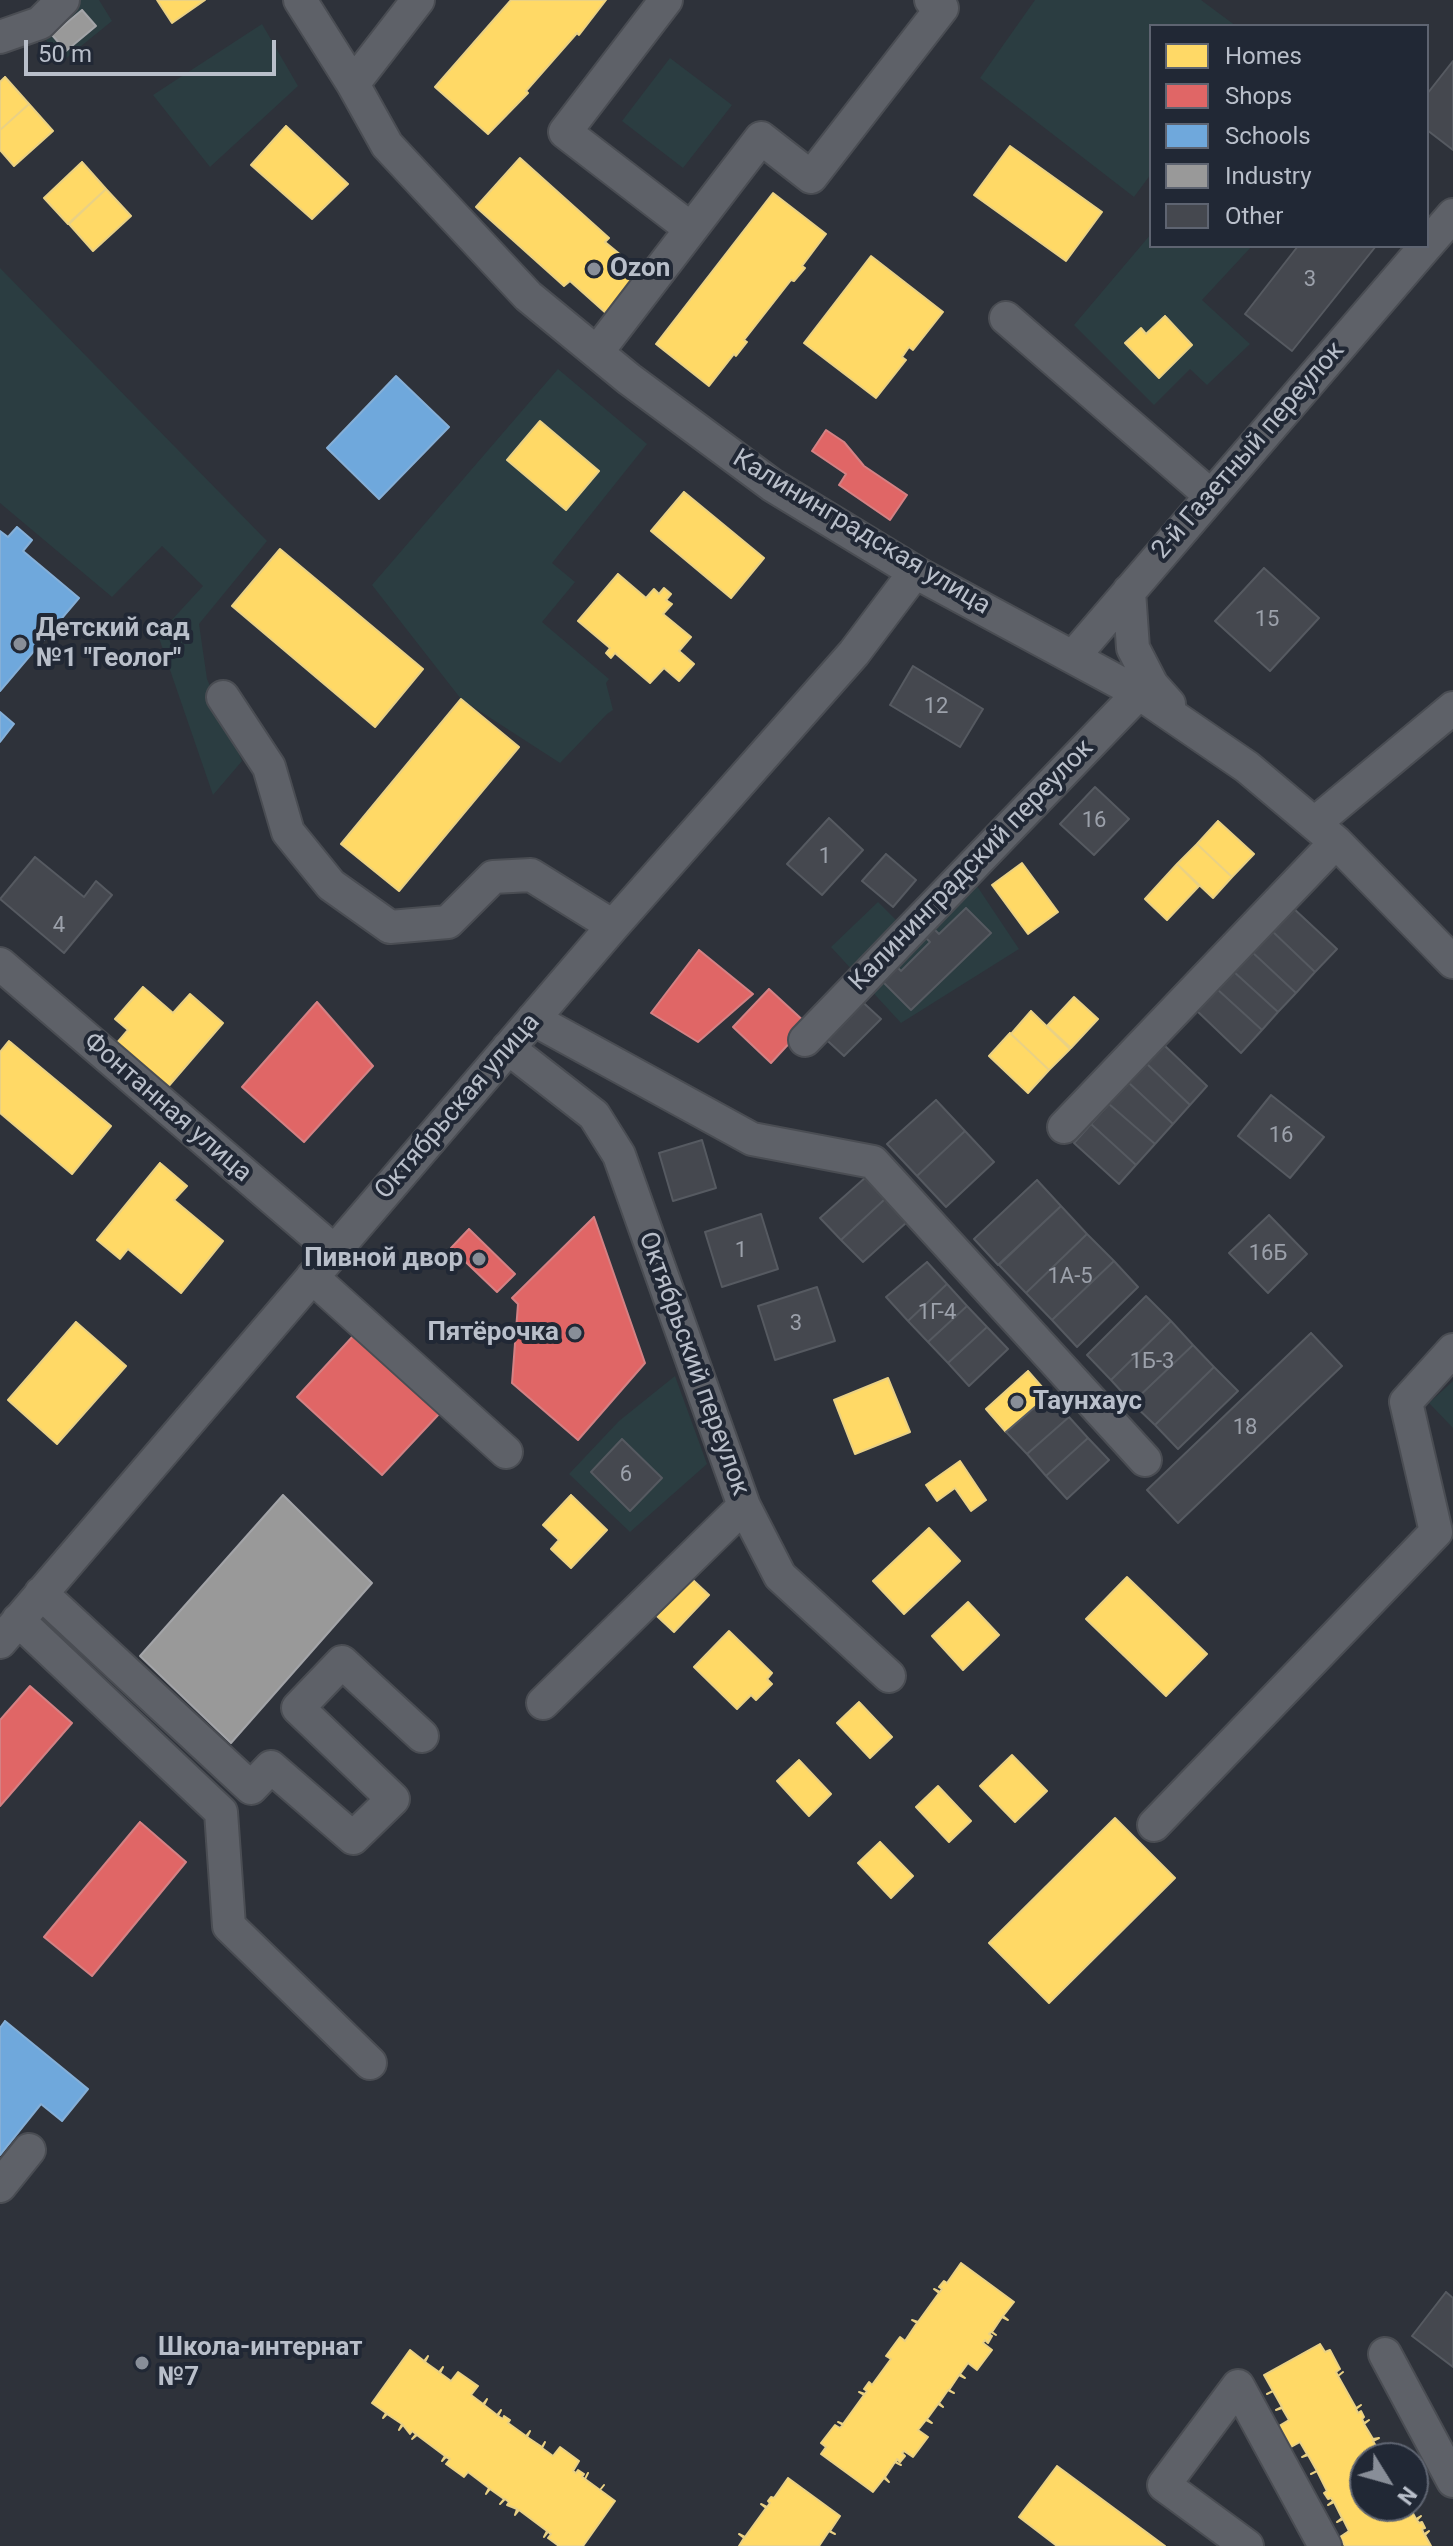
<!DOCTYPE html>
<html>
<head>
<meta charset="utf-8">
<style>
	body { margin:0 }
	#map { position:relative; width:1453px; height:2546px; overflow:hidden; background:#2e323a; font-family:Roboto,sans-serif }
	canvas { display:block }
	.legend { position:absolute; left:1149px; top:24px; width:280px; height:224px; box-sizing:border-box; background:#212835; border:2px solid #5e6471; margin:0; padding:10px 14px; list-style:none; font-size:24px; color:#b9bfca }
	.legend li { display:flex; align-items:center; gap:16px; height:40px }
	.legend b { width:40px; border:2px solid #5e6471 }
	.north { position:absolute; left:1349px; top:2442px; width:80px; height:80px; box-sizing:border-box; background:#212835; border:2px solid #5e6471; border-radius:50%; rotate:127deg; font-size:22px; font-weight:700; line-height:32px; text-align:center; color:#b9bfca }
	.north::after { content:''; display:block; margin:auto; width:28px; height:36px; background:#888e98; clip-path:polygon(50% 0,100% 100%,50% 72%,0 100%) }
	.scale { position:absolute; left:24px; top:40px; width:252px; height:36px; box-sizing:border-box; border:4px solid #b9bfca; border-top:0; padding-left:10px; font-size:24px; line-height:28px; white-space:nowrap; color:#b9bfca; -webkit-text-stroke:6px #212835; paint-order:stroke }
</style>
</head>
<body>
<div id="map">
<canvas width="1453" height="2546"></canvas>
<ul class="legend">
<li><b style="height:22px;background:#ffd966"></b>Homes</li>
<li><b style="height:22px;background:#e06666"></b>Shops</li>
<li><b style="height:22px;background:#6fa8dc"></b>Schools</li>
<li><b style="height:22px;background:#999"></b>Industry</li>
<li><b style="height:22px;background:#45484f"></b>Other</li>
</ul>
<div class="north">N</div>
<div class="scale">50 m</div>
</div>
<script>
const c = document.querySelector('canvas').getContext('2d');
c.lineJoin = 'round';
function fillPath(path, color) {
  c.fillStyle = color;
  c.fill(path, 'evenodd');
}
function poly(rows) {
  const path = new Path2D();
  for (const r of rows) {
    path.moveTo(r[0], r[1]);
    for (let i = 2; i < r.length; i += 2) path.lineTo(r[i], r[i + 1]);
  }
  return path;
}
function stroke(path, color, width, dash) {
  c.strokeStyle = color;
  c.lineWidth = width;
  c.lineCap = dash ? 'butt' : 'round';
  c.setLineDash(dash || []);
  c.stroke(path);
}
function label(font, color, halo, rows, align = 'center') {
  c.font = font + ' Roboto,sans-serif';
  c.lineWidth = 8;
  c.setLineDash([]);
  c.textBaseline = 'middle';
  c.strokeStyle = halo;
  c.fillStyle = color;
  for (const [text, x, y, turn = 0] of rows) {
    c.save();
    c.translate(x, y);
    c.rotate((+turn || 0) * Math.PI / 180);
    c.textAlign = isNaN(turn) ? turn : align;
    if (halo) c.strokeText(text, 0, 0);
    c.fillText(text, 0, 0);
    c.restore();
  }
}
const green = poly([
	[74,0,99,0,112,21,64,60,41,35],
	[1035,0,1201,0,1236,26,1151,26,1151,174,1134,197,980,78],
	[262,24,298,86,210,167,153,95],
	[670,58,732,105,683,168,622,121],
	[1151,234,1151,246,1252,246,1202,300,1250,344,1207,385,1190,369,1154,405,1074,325],
	[0,268,267,541,199,624,207,679,242,761,213,795,158,635,203,586,162,546,112,597,0,503],
	[558,369,647,444,552,563,575,582,542,622,609,679,606,683,613,710,607,714,560,763,461,699,372,585],
	[973,880,1019,949,901,1023,831,947,878,902,898,922],
	[675,1376,707,1464,630,1532,569,1474,619,1421],
	[1453,1381,1453,1428,1429,1403]
]);
const homes = poly([
	[157,0,205,0,172,23,157,0],
	[511,0,606,0,579,35,577,33,526,91,528,93,488,134,435,87,511,0],
	[5,77,29,104,0,130,0,82,5,77],
	[29,104,53,131,14,166,0,150,0,130,29,104],
	[286,126,348,184,312,219,251,165,286,126],
	[1010,146,1102,212,1066,261,974,195,1010,146],
	[520,158,609,238,605,242,639,270,637,272,651,284,617,323,570,281,564,286,476,207,520,158],
	[82,162,106,189,68,224,44,198,82,162],
	[106,189,131,216,93,251,69,224,106,189],
	[773,193,826,234,802,266,805,268,794,281,791,280,744,340,747,342,736,356,734,354,709,386,656,344,773,193],
	[871,256,943,312,913,350,909,347,902,357,906,360,876,398,804,343,871,256],
	[1165,316,1192,345,1159,378,1125,343,1141,328,1146,334,1165,316],
	[540,421,599,471,566,510,507,460,540,421],
	[684,492,764,558,731,598,651,531,684,492],
	[280,549,423,669,375,727,232,606,280,549],
	[618,574,646,598,654,589,659,594,664,588,671,594,666,600,672,604,663,614,691,637,679,651,694,664,679,681,664,668,650,683,615,653,611,658,606,653,610,648,578,621,618,574],
	[461,699,519,747,399,891,341,844,461,699],
	[1218,821,1254,854,1232,877,1197,844,1218,821],
	[1197,844,1232,877,1213,898,1177,864,1197,844],
	[1022,863,1058,912,1028,934,992,885,1022,863],
	[1177,864,1199,886,1167,920,1145,899,1177,864],
	[143,987,173,1013,190,994,223,1023,167,1088,116,1044,128,1030,115,1019,143,987],
	[1074,997,1098,1019,1071,1048,1047,1026,1074,997],
	[1031,1011,1070,1049,1049,1070,1011,1034,1031,1011],
	[1010,1033,1049,1070,1028,1093,989,1056,1010,1033],
	[9,1041,111,1126,72,1174,0,1113,0,1052,9,1041],
	[160,1163,187,1186,174,1200,223,1241,181,1293,128,1249,120,1259,97,1240,160,1163],
	[76,1322,126,1366,57,1444,8,1400,76,1322],
	[1028,1371,1049,1395,1006,1432,986,1409,1028,1371],
	[888,1378,910,1432,855,1454,834,1400,888,1378],
	[960,1461,986,1500,971,1511,955,1488,937,1501,926,1485,960,1461],
	[571,1495,607,1530,571,1568,551,1549,559,1540,543,1525,571,1495],
	[929,1528,960,1561,904,1614,873,1581,929,1528],
	[679,1567,709,1595,674,1632,644,1604,679,1567],
	[1127,1577,1207,1654,1166,1696,1086,1619,1127,1577],
	[968,1602,999,1635,963,1670,932,1636,968,1602],
	[729,1631,772,1673,767,1679,772,1684,756,1700,751,1695,737,1709,694,1667,729,1631],
	[859,1702,892,1737,870,1758,837,1723,859,1702],
	[1012,1755,1047,1791,1015,1822,980,1786,1012,1755],
	[799,1760,831,1794,809,1816,777,1781,799,1760],
	[938,1786,971,1821,949,1842,916,1807,938,1786],
	[1115,1818,1175,1878,1049,2003,989,1943,1115,1818],
	[880,1842,913,1876,891,1898,858,1863,880,1842],
	[961,2263,1014,2302,1003,2316,1008,2320,1002,2317,992,2332,996,2335,991,2332,989,2334,992,2336,988,2343,985,2340,983,2343,992,2350,977,2370,968,2363,960,2374,965,2378,959,2375,949,2390,954,2393,948,2390,939,2403,943,2407,938,2404,927,2419,932,2423,926,2420,918,2430,928,2437,913,2457,904,2451,902,2453,905,2456,900,2462,897,2459,896,2462,901,2465,895,2462,885,2477,889,2482,884,2478,873,2492,821,2454,826,2447,821,2443,835,2425,840,2428,843,2425,838,2422,843,2424,864,2395,859,2392,865,2394,867,2391,864,2389,869,2382,872,2385,891,2359,886,2356,900,2337,905,2341,917,2323,912,2320,918,2322,939,2293,934,2289,940,2292,942,2289,939,2287,944,2281,947,2283,961,2263],
	[1320,2344,1325,2352,1330,2350,1340,2369,1336,2372,1338,2376,1343,2372,1338,2376,1356,2408,1361,2405,1356,2409,1358,2413,1361,2411,1364,2417,1362,2419,1364,2423,1369,2420,1364,2424,1373,2439,1379,2438,1373,2441,1383,2458,1365,2458,1365,2506,1409,2506,1416,2519,1421,2516,1417,2520,1419,2523,1422,2522,1425,2528,1422,2529,1424,2534,1429,2531,1425,2535,1431,2546,1345,2546,1340,2537,1349,2531,1343,2519,1337,2522,1342,2518,1334,2502,1328,2505,1333,2501,1331,2498,1328,2499,1324,2493,1327,2491,1317,2471,1311,2474,1317,2471,1308,2455,1302,2457,1307,2454,1300,2442,1291,2447,1279,2426,1289,2420,1282,2408,1276,2410,1282,2407,1273,2391,1267,2394,1273,2391,1264,2375,1320,2344],
	[410,2350,424,2361,428,2356,425,2362,439,2372,443,2367,440,2373,451,2381,458,2372,478,2386,471,2395,483,2404,487,2399,484,2405,497,2415,501,2410,498,2416,503,2419,504,2416,510,2420,508,2423,526,2436,530,2431,527,2437,542,2447,545,2442,542,2448,553,2456,560,2447,579,2461,573,2471,576,2473,578,2470,584,2474,582,2477,585,2479,588,2473,585,2479,600,2490,604,2485,600,2490,615,2501,583,2546,559,2546,548,2538,551,2534,548,2532,544,2537,547,2531,519,2510,515,2515,517,2509,507,2505,509,2502,505,2499,500,2504,504,2499,490,2489,486,2494,489,2488,468,2472,464,2477,446,2464,450,2459,446,2457,442,2461,445,2456,417,2435,412,2439,416,2434,412,2431,410,2434,403,2425,399,2430,402,2424,387,2414,383,2418,386,2413,372,2403,410,2350],
	[1057,2466,1165,2546,1057,2546,1019,2517,1057,2466],
	[788,2478,840,2516,830,2531,835,2534,829,2531,819,2546,739,2546,744,2538,739,2534,745,2537,766,2508,761,2504,767,2507,770,2503,768,2501,771,2497,774,2498,788,2478]
]);
const shops = poly([
	[826,430,844,442,864,466,907,495,890,520,839,485,846,474,812,451,826,430],
	[699,950,753,994,698,1042,651,1013,699,950],
	[769,989,807,1024,771,1063,733,1027,769,989],
	[317,1002,373,1066,304,1142,242,1087,317,1002],
	[594,1217,645,1363,578,1440,512,1383,518,1304,512,1298,594,1217],
	[469,1229,515,1274,497,1292,451,1248,469,1229],
	[354,1335,439,1414,382,1475,297,1397,354,1335],
	[30,1686,72,1723,0,1806,0,1720,30,1686],
	[140,1822,186,1862,92,1976,44,1937,140,1822]
]);
const schools = poly([
	[396,376,449,427,379,499,327,448,396,376],
	[17,527,32,540,23,551,79,598,0,691,0,531,8,537,17,527],
	[0,712,14,724,0,742,0,712],
	[5,2021,88,2089,62,2121,41,2104,0,2155,0,2028,5,2021]
]);
const industry = poly([
	[82,10,96,26,66,51,52,35,82,10],
	[283,1495,372,1583,231,1743,140,1656,283,1495]
]);
const building = poly([
	[1453,61,1453,150,1427,130,1427,94,1453,61],
	[1298,246,1376,246,1292,351,1245,314,1298,246],
	[1264,568,1319,618,1270,671,1215,621,1264,568],
	[913,666,983,709,960,747,890,705,913,666],
	[1095,787,1129,819,1094,855,1060,824,1095,787],
	[829,818,863,850,822,895,787,864,829,818],
	[886,854,916,880,893,907,862,881,886,854],
	[35,857,84,897,96,881,112,895,64,953,0,899,35,857],
	[1292,907,1337,949,1315,972,1271,930,1292,907],
	[966,908,991,933,911,1010,881,980,895,965,901,971,930,942,925,937,933,928,939,934,966,908],
	[1271,930,1315,972,1296,993,1251,951,1271,930],
	[1251,951,1296,993,1278,1012,1233,971,1251,951],
	[1233,971,1278,1012,1262,1030,1217,989,1233,971],
	[1217,989,1262,1030,1241,1053,1196,1010,1217,989],
	[855,995,881,1019,844,1056,818,1032,855,995],
	[1164,1045,1207,1086,1190,1105,1146,1063,1164,1045],
	[1146,1063,1190,1105,1173,1124,1128,1082,1146,1063],
	[1128,1082,1173,1124,1155,1144,1109,1104,1128,1082],
	[1271,1095,1324,1137,1290,1178,1238,1136,1271,1095],
	[936,1100,965,1131,917,1176,887,1144,936,1100],
	[1109,1104,1155,1144,1136,1165,1091,1124,1109,1104],
	[1091,1124,1136,1165,1119,1184,1074,1143,1091,1124],
	[965,1131,994,1162,946,1207,917,1176,965,1131],
	[702,1140,716,1188,673,1201,659,1153,702,1140],
	[866,1177,885,1199,841,1240,820,1218,866,1177],
	[1037,1180,1061,1206,998,1265,974,1239,1037,1180],
	[885,1199,907,1222,863,1262,841,1240,885,1199],
	[1061,1206,1087,1234,1026,1293,999,1265,1061,1206],
	[761,1214,778,1269,722,1287,705,1232,761,1214],
	[1269,1215,1307,1254,1268,1293,1229,1253,1269,1215],
	[1087,1234,1114,1261,1052,1320,1026,1293,1087,1234],
	[1114,1261,1138,1287,1077,1347,1052,1320,1114,1261],
	[927,1262,947,1284,908,1321,886,1297,927,1262],
	[947,1284,967,1306,928,1342,908,1321,947,1284],
	[817,1287,835,1341,775,1360,758,1306,817,1287],
	[1146,1296,1171,1321,1111,1380,1087,1355,1146,1296],
	[967,1306,987,1327,948,1363,928,1342,967,1306],
	[1171,1321,1193,1345,1132,1403,1111,1380,1171,1321],
	[987,1327,1008,1349,969,1386,948,1363,987,1327],
	[1311,1333,1342,1366,1178,1523,1147,1490,1311,1333],
	[1193,1345,1214,1367,1155,1425,1132,1403,1193,1345],
	[1214,1367,1238,1391,1178,1449,1155,1425,1214,1367],
	[1049,1395,1069,1417,1027,1454,1006,1432,1049,1395],
	[1069,1417,1088,1438,1046,1476,1027,1454,1069,1417],
	[1088,1438,1109,1460,1067,1499,1046,1476,1088,1438],
	[622,1439,662,1478,630,1511,591,1472,622,1439],
	[1446,2292,1453,2298,1453,2367,1412,2336,1446,2292]
]);
const minor = poly([
	[300,0,353,84,387,145,528,296,629,379,772,485,915,572,1139,693,1247,767,1336,842,1453,962],
	[666,0,565,132,691,229],
	[0,37,40,23,63,0],
	[353,84,418,0],
	[1427,245,1453,215],
	[1006,318,1210,495],
	[597,352,761,138,811,177,942,8,931,0],
	[1129,591,1133,648,1152,685,1169,704],
	[1073,657,1426,246],
	[223,697,269,767,288,832,331,885,390,927,448,922,493,877,531,875,613,926],
	[1315,823,1453,708],
	[0,964,334,1251],
	[533,1019,752,1139,873,1162,1145,1460],
	[805,1040,1139,693],
	[508,1048,594,1115,619,1155,744,1506,780,1576,889,1676],
	[1064,1127,1336,842],
	[312,1277,506,1452],
	[41,1593,251,1788,271,1767,353,1838,393,1799,298,1708,342,1662,422,1736],
	[18,1620,221,1812,229,1926,370,2063],
	[0,1642,613,926,854,653,915,572],
	[543,1703,744,1506],
	[1154,1825,1436,1532,1406,1402,1453,1350],
	[0,2186,29,2150],
	[1385,2354,1453,2481],
	[1247,2546,1164,2485,1238,2386,1325,2546]
]);
const markers = [
	[594,269,8,"#888e98"],
	[20,644,8,"#888e98"],
	[479,1259,8,"#888e98"],
	[575,1333,8,"#888e98"],
	[1017,1402,8,"#888e98"],
	[142,2363,8,"#888e98"]
];
const numberNames = [
	["3",1310,280],
	["15",1267,620],
	["12",936,707],
	["16",1094,821],
	["1",825,857],
	["4",59,926],
	["16",1281,1136],
	["1",741,1251],
	["16Б",1268,1254],
	["1А-5",1070,1277],
	["1Г-4",937,1313],
	["3",796,1324],
	["1Б-3",1152,1362],
	["18",1245,1428],
	["6",626,1475]
];
const poiNames = [
	["Ozon",610,269],
	["Детский сад",36,629],
	["№1 \"Геолог\"",36,659],
	["Пивной двор",463,1259,"right"],
	["Пятёрочка",559,1333,"right"],
	["Таунхаус",1033,1402],
	["Школа-интернат",158,2348],
	["№7",158,2378]
];
const streetNames = [
	["2-й Газетный переулок",1249,451,-49],
	["Калининградская улица",861,533,31],
	["Калининградский переулок",972,866,-46],
	["Октябрьская улица",458,1107,-49],
	["Фонтанная улица",167,1108,41],
	["Октябрьский переулок",693,1364,70]
];
fillPath(green, '#2b3d41');
fillPath(homes, '#ffd966');
stroke(homes, '#ead184', 2);
fillPath(shops, '#e06666');
stroke(shops, '#d48184', 2);
fillPath(schools, '#6fa8dc');
stroke(schools, '#85afd7', 2);
fillPath(industry, '#999');
stroke(industry, '#a3a4a8', 2);
fillPath(building, '#45484f');
stroke(building, '#565a61', 2);
stroke(minor, '#4a4d53', 36);
stroke(minor, '#5e6168', 32);
for (const [x, y, r, color] of markers) {
  const dot = new Path2D();
  dot.arc(x, y, r, 0, 2 * Math.PI);
  c.fillStyle = color;
  c.fill(dot);
  stroke(dot, '#212835', 3);
}
label('22px', '#9ca1ab', null, numberNames);
label('bold 26px', '#b9bfca', '#212835', poiNames, 'left');
label('26px', '#b9bfca', '#212835', streetNames);
</script>
</body>
</html>
